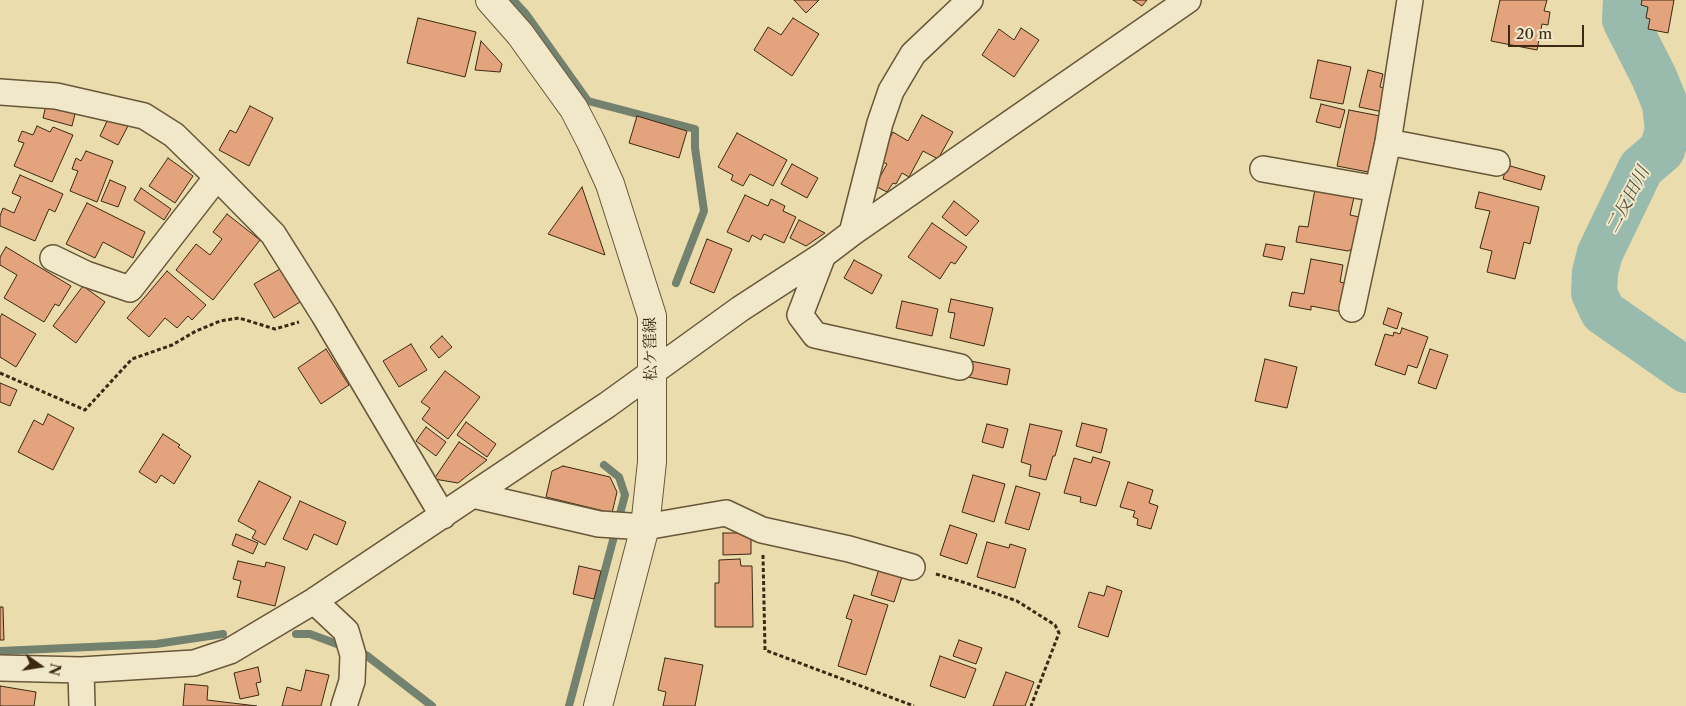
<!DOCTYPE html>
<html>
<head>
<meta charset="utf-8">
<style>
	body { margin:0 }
	#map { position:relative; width:1686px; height:706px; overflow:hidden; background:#eadcac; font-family:"Libre Caslon Text",serif }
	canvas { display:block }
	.north { position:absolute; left:15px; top:641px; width:50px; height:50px; -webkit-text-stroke:4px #f1e8c9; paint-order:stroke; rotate:103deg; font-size:14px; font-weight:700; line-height:20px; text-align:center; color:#3c2913 }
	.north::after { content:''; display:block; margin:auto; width:18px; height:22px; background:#3c2913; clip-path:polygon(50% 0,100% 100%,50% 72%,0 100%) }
	.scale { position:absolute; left:1508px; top:25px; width:76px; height:22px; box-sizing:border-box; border:2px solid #3c2913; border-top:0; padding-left:6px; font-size:15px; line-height:18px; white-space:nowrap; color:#3c2913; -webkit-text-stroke:4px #f1e8c9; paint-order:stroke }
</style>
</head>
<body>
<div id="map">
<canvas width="1686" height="706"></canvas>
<div class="north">N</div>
<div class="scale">20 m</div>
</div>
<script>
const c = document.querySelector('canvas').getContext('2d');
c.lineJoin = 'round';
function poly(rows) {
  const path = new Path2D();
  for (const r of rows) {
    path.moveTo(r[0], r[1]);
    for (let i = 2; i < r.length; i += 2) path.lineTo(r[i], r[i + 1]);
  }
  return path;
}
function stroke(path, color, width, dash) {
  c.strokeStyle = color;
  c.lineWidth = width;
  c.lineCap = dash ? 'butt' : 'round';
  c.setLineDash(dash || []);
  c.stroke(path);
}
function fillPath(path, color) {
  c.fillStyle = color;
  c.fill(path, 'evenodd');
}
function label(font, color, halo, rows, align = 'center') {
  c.font = font + ' "Libre Caslon Text","Noto Serif JP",serif';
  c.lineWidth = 4;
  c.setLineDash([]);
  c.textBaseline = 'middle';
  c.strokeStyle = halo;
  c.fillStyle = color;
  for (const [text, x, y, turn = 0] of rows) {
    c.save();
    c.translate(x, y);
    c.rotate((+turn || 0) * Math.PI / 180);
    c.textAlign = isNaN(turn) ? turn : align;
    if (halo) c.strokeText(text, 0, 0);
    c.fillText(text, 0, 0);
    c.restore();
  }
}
const stream = poly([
	[513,0,526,14,588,101,695,129,695,148,704,211,676,283],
	[296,634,310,634,345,647],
	[0,651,156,644,223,634],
	[358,651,366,655,432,706],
	[569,706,625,495,619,477,604,465]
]);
const river = poly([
	[1626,0,1625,20,1654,77,1665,104,1668,130,1662,150,1641,168,1600,253,1595,272,1594,293,1603,312,1686,370]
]);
const building = poly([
	[794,0,819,0,806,13,794,0],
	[1133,0,1147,0,1142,6,1133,0],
	[1500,0,1547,0,1544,11,1550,12,1548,25,1542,24,1537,50,1491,41,1500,0],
	[1642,0,1674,0,1668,33,1648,29,1650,19,1646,18,1648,7,1641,5,1642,0],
	[418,18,476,32,465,77,407,63,418,18],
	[793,18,819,34,792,76,754,50,768,27,781,35,793,18],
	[1021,28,1039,40,1014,77,982,55,999,29,1014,40,1021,28],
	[481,41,502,64,500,72,475,70,481,41],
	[1318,60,1351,67,1343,104,1310,98,1318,60],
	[1368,70,1383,74,1380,87,1388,89,1383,112,1359,107,1368,70],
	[1321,104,1345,110,1340,128,1316,122,1321,104],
	[46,105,75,114,72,126,43,118,46,105],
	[250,106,273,118,249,166,219,150,230,130,236,133,250,106],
	[1349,110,1380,116,1368,172,1337,166,1349,110],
	[922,115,953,132,938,159,923,151,909,177,902,173,896,184,893,183,887,192,875,186,887,164,878,160,893,132,908,141,922,115],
	[637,116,687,131,679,158,629,143,637,116],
	[109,117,128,126,118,145,100,136,109,117],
	[37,126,50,132,53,127,73,135,52,182,14,166,24,143,18,141,22,131,33,135,37,126],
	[737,133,787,160,773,186,750,174,743,186,731,180,733,175,718,167,737,133],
	[86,151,113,161,97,202,70,191,78,171,72,169,76,158,81,161,86,151],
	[168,158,193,176,175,203,149,186,168,158],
	[792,164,818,178,807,198,781,184,792,164],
	[1507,165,1545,176,1541,190,1503,179,1507,165],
	[20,175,63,194,55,212,49,209,35,241,0,226,0,216,3,208,14,213,21,197,12,193,20,175],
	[110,180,126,187,118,207,101,201,110,180],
	[582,187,605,255,548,234,582,187],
	[141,188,171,209,164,220,134,200,141,188],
	[1315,189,1354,197,1350,215,1364,218,1359,245,1348,251,1296,242,1299,226,1308,227,1315,189],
	[1479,192,1539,207,1530,244,1524,242,1515,279,1487,272,1492,251,1480,248,1490,211,1475,208,1479,192],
	[745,195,768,206,771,199,785,206,783,211,796,217,784,243,764,234,761,240,752,235,749,242,727,232,745,195],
	[954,201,979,221,966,236,942,217,954,201],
	[87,203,145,232,133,258,103,242,95,258,66,244,87,203],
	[227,214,260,240,213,300,176,270,196,244,210,255,222,239,213,232,227,214],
	[799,220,825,233,806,246,790,238,799,220],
	[932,223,967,247,955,264,951,262,940,279,908,257,932,223],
	[707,239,732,249,714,293,690,283,707,239],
	[1266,244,1285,247,1282,260,1263,256,1266,244],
	[6,247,71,286,59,306,55,304,44,322,4,298,17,275,0,265,0,257,6,247],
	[1311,259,1343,265,1340,282,1348,284,1342,312,1311,306,1311,310,1289,306,1292,292,1304,294,1311,259],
	[854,260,882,275,872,294,844,278,854,260],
	[280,269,300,302,274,318,254,284,280,269],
	[167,271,206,305,192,320,188,316,177,328,165,318,149,337,127,318,167,271],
	[83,286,105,302,76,343,53,326,83,286],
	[951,299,993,308,984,346,950,338,955,313,948,312,951,299],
	[902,301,938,309,932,336,896,328,902,301],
	[1388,308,1402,313,1397,329,1383,324,1388,308],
	[2,314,36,334,16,367,0,357,0,317,2,314],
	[1402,328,1428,337,1417,368,1408,365,1405,375,1375,365,1385,334,1393,336,1394,332,1400,334,1402,328],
	[442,336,452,347,439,358,430,347,442,336],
	[411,344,427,370,399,387,383,361,411,344],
	[326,349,349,385,321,404,298,368,326,349],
	[1430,349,1448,355,1436,389,1418,383,1430,349],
	[1265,359,1297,367,1287,408,1255,401,1265,359],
	[971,361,1010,369,1007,385,968,377,971,361],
	[445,371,480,397,448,439,422,419,430,408,421,402,445,371],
	[0,383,17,390,10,406,0,402,0,383],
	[48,414,74,428,53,470,18,452,34,420,43,425,48,414],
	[466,422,496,444,487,457,457,435,466,422],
	[1082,423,1107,429,1101,453,1076,446,1082,423],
	[987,424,1008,429,1003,448,982,442,987,424],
	[1030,424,1062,431,1055,456,1053,456,1046,480,1029,476,1031,465,1021,462,1030,424],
	[426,427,446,442,436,456,416,441,426,427],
	[163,434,180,445,178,447,191,456,174,484,161,475,156,483,139,472,163,434],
	[459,442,487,460,458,483,434,479,459,442],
	[1093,457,1110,462,1096,506,1080,502,1081,497,1064,493,1074,458,1091,463,1093,457],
	[563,466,610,477,617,492,612,513,546,497,552,471,563,466],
	[973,475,1005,484,994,522,962,512,973,475],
	[259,481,291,497,265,545,252,538,256,531,238,521,259,481],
	[1128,482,1153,490,1149,503,1158,506,1151,529,1137,525,1138,519,1133,517,1135,511,1120,507,1128,482],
	[1016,486,1040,493,1029,530,1005,523,1016,486],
	[300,501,346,522,337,545,314,534,307,550,283,539,300,501],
	[950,525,977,534,967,564,940,555,950,525],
	[723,533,751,533,751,554,723,555,723,533],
	[236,534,258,543,253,554,232,545,236,534],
	[987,542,1009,548,1010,544,1026,549,1015,588,977,577,987,542],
	[740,559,741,566,752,566,753,627,715,627,715,583,719,583,719,560,740,559],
	[238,561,265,567,266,562,285,567,275,606,237,597,241,581,233,579,238,561],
	[579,566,601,571,594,599,573,594,579,566],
	[879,569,902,577,894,602,871,595,879,569],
	[1107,586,1122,591,1108,637,1078,627,1089,592,1104,596,1107,586],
	[854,595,888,605,866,675,838,666,852,620,846,618,854,595],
	[0,607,3,607,4,640,0,640,0,607],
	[959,640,982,648,976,664,953,656,959,640],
	[940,656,976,669,965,698,930,686,940,656],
	[665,658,703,665,695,706,663,706,666,692,658,690,665,658],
	[258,667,261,682,256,683,259,695,240,699,234,673,258,667],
	[306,670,329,675,321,706,282,706,287,687,301,691,306,670],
	[1006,672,1034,682,1025,706,993,706,1006,672],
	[185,684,208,686,207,700,257,706,183,706,185,684],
	[0,686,36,692,34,706,0,706,0,686]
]);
const path = poly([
	[0,373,85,410,132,359,172,345,196,331,220,321,239,318,275,329,299,322],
	[763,555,765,650,914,706],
	[936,574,966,583,1017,601,1055,625,1059,633,1031,706]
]);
const minor = poly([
	[0,92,56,96,144,116,174,135,217,177,273,234,324,315,443,516],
	[1388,142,1497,163],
	[1263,169,1378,189],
	[852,233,880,123,891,91,913,54,970,0],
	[823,255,800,315,815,335,960,367],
	[53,258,86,274,130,289,217,177],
	[1352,309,1388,142,1410,0],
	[473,495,599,524,645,527,726,513,762,530,849,549,912,567],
	[314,601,346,631,353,655,352,681,344,706],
	[0,668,81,670,194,663,230,651,314,601,607,405,740,309,823,255,852,233,1188,0],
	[81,670,82,706]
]);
const tertiary = poly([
	[490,0,520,34,574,109,591,142,610,184,652,316,652,462,645,527,598,706]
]);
const streetNames = [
	["松ケ窪線",651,349,-91]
];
const waterNames = [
	["二反田川",1628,200,-62]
];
stroke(stream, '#73816f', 8);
stroke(river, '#98bbad', 46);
fillPath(building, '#e3a37c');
stroke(building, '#3c2913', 1);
stroke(minor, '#685639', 28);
stroke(tertiary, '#685639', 30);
stroke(path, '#3c2913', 3, [4, 2.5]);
stroke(minor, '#f1e8c9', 25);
stroke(tertiary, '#f1e8c9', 28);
label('16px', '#3c2913', '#f1e8c9', streetNames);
label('italic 18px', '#534e3a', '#f1e8c9', waterNames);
</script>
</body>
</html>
